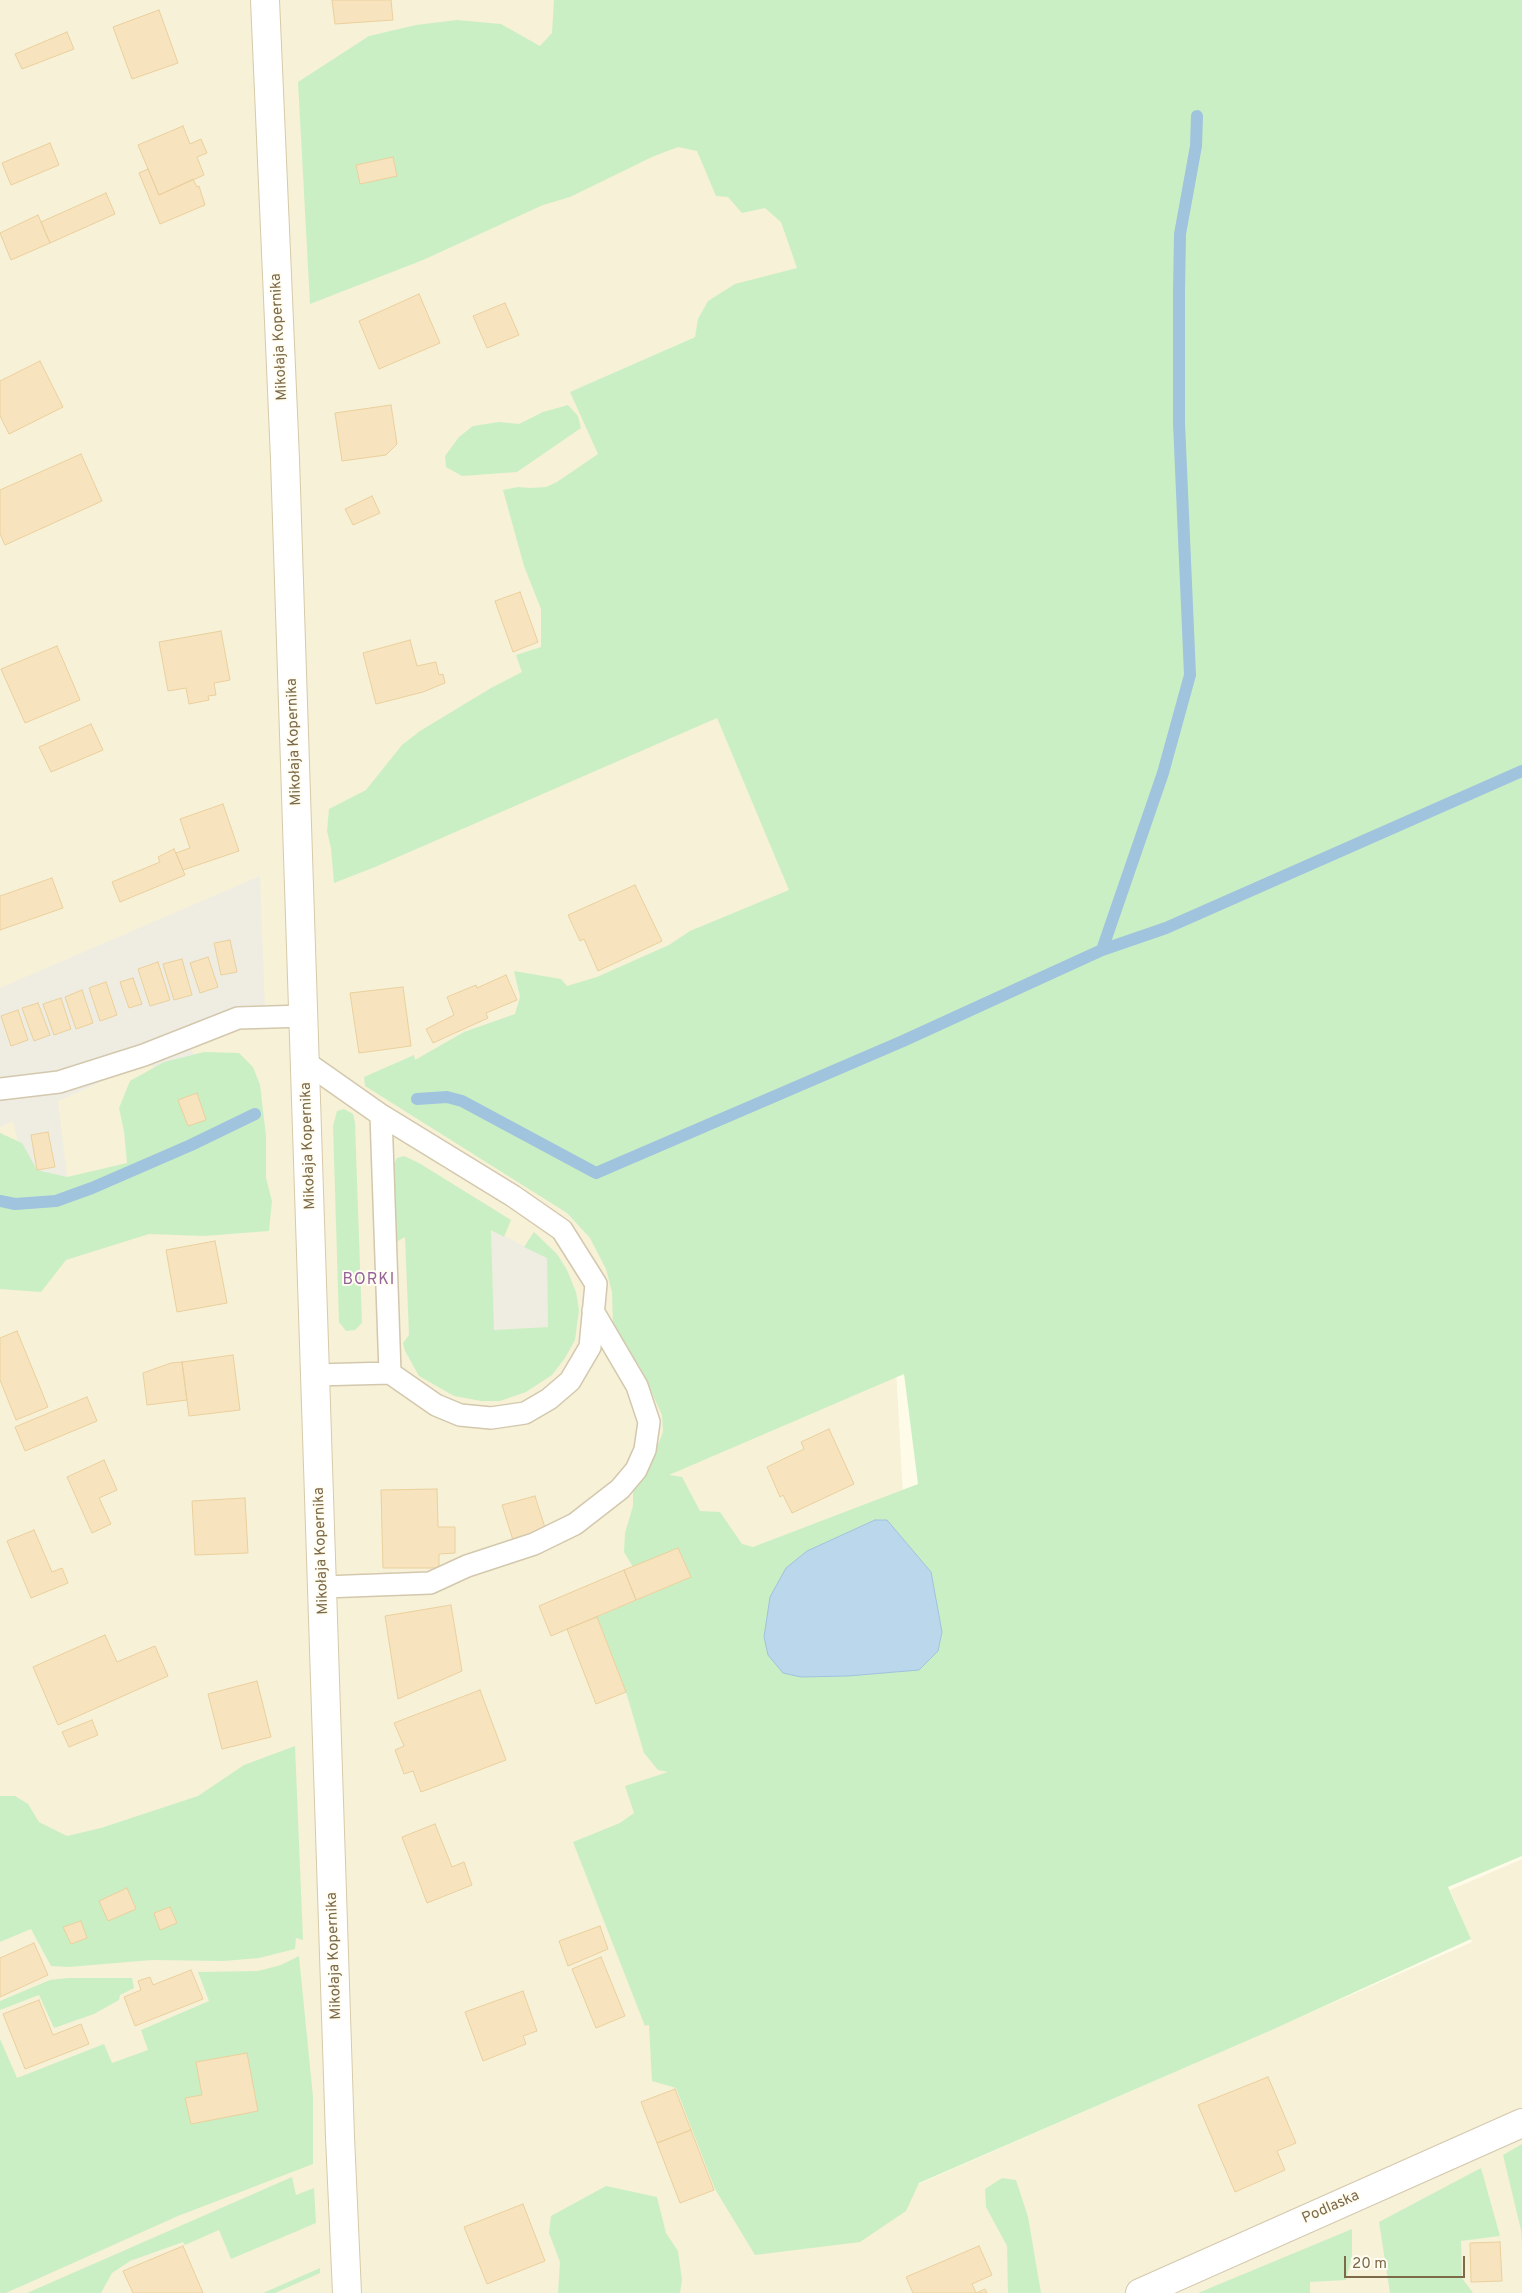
<!DOCTYPE html>
<html>
<head>
<meta charset="utf-8">
<style>
	body { margin:0 }
	#map { position:relative; width:1522px; height:2293px; overflow:hidden; background:#fefce9; font-family:Overpass,sans-serif }
	canvas { display:block }
	.scale { position:absolute; left:1344px; top:2256px; width:121px; height:22px; box-sizing:border-box; border:2px solid #7d6a49; border-top:0; padding-left:6px; font-size:15px; line-height:18px; white-space:nowrap; color:#7d6a49; -webkit-text-stroke:4px #fffdf2; paint-order:stroke }
</style>
</head>
<body>
<div id="map">
<canvas width="1522" height="2293"></canvas>
<div class="scale">20 m</div>
</div>
<script>
const c = document.querySelector('canvas').getContext('2d');
c.lineJoin = 'round';
function fillPath(path, color) {
  c.fillStyle = color;
  c.fill(path, 'evenodd');
}
function poly(rows) {
  const path = new Path2D();
  for (const r of rows) {
    path.moveTo(r[0], r[1]);
    for (let i = 2; i < r.length; i += 2) path.lineTo(r[i], r[i + 1]);
  }
  return path;
}
function stroke(path, color, width, dash) {
  c.strokeStyle = color;
  c.lineWidth = width;
  c.lineCap = dash ? 'butt' : 'round';
  c.setLineDash(dash || []);
  c.stroke(path);
}
function label(font, color, halo, rows, align = 'center') {
  c.font = font + ' Overpass,sans-serif';
  c.lineWidth = 4;
  c.setLineDash([]);
  c.textBaseline = 'middle';
  c.strokeStyle = halo;
  c.fillStyle = color;
  for (const [text, x, y, turn = 0] of rows) {
    c.save();
    c.translate(x, y);
    c.rotate((+turn || 0) * Math.PI / 180);
    c.textAlign = isNaN(turn) ? turn : align;
    if (halo) c.strokeText(text, 0, 0);
    c.fillText(text, 0, 0);
    c.restore();
  }
}
const residential = poly([
	[0,0,661,0,792,186,829,277,571,392,717,718,790,890,895,1350,913,1677,756,2255,1472,1942,1450,1890,1522,1859,1522,2293,0,2293]
]);
const industrial = poly([
	[260,876,265,1012,190,1045,217,1122,183,1138,150,1060,58,1101,67,1177,29,1185,13,1121,0,1127,0,988],
	[491,1229,547,1258,548,1327,494,1330]
]);
const green = poly([
	[554,0,1522,0,1522,1856,1448,1887,1471,1939,1274,2029,919,2183,906,2211,860,2242,755,2255,715,2189,676,2088,652,2081,649,2025,645,2026,573,1842,620,1823,634,1813,625,1786,668,1772,658,1770,644,1753,626,1692,597,1617,691,1577,678,1548,633,1567,624,1552,625,1533,633,1506,633,1490,652,1460,663,1432,662,1415,640,1367,613,1328,612,1292,606,1269,590,1238,567,1213,365,1086,364,1077,414,1055,415,1060,464,1032,515,1014,520,997,514,971,561,979,567,986,597,977,669,945,690,931,789,890,717,718,375,867,334,883,331,848,327,831,329,809,366,790,402,745,420,731,491,688,522,672,516,655,541,647,541,609,524,566,503,490,518,487,530,488,546,487,557,482,598,454,570,392,695,337,698,319,708,301,735,284,797,268,781,222,765,208,742,213,728,197,716,196,697,151,678,147,652,157,570,197,543,205,423,260,310,304,298,82,369,36,416,25,457,20,501,24,540,46,552,33],
	[904,1374,918,1484,753,1547,742,1544,720,1512,700,1511,682,1477,669,1475],
	[568,405,578,416,581,428,517,472,462,476,446,467,445,456,459,437,473,426,499,422,519,424,543,412],
	[204,1052,239,1053,253,1067,260,1085,266,1136,266,1178,272,1201,269,1231,204,1236,149,1234,66,1260,41,1292,0,1289,0,1133,22,1143,37,1170,67,1177,127,1163,124,1131,119,1108,130,1081,164,1062],
	[344,1109,353,1114,355,1123,362,1323,355,1330,346,1331,339,1322,333,1126,337,1111],
	[404,1156,419,1163,511,1220,504,1237,491,1230,494,1330,548,1327,547,1258,524,1247,534,1232,557,1254,567,1270,576,1292,579,1310,575,1340,565,1358,552,1375,526,1392,500,1401,481,1401,454,1396,419,1376,405,1351,403,1343,409,1335,405,1237,396,1242,391,1170,397,1158],
	[295,1746,303,1940,296,1938,295,1949,259,1958,224,1961,152,1960,69,1967,51,1966,31,1929,0,1942,0,1796,15,1796,28,1804,39,1822,67,1836,101,1828,198,1796,244,1765],
	[299,1956,313,2097,313,2164,178,2216,6,2293,0,2293,0,2039,17,2078,104,2044,112,2063,148,2050,141,2030,209,2001,198,1972,258,1971,281,1965],
	[68,1978,132,1978,134,1988,120,1995,119,2000,94,2014,54,2028,39,1995,0,2010,0,2001,50,1980],
	[1522,2144,1522,2243,1521,2230,1503,2155],
	[1481,2168,1500,2236,1461,2241,1462,2278,1473,2293,1390,2293,1379,2222],
	[292,2177,296,2195,314,2188,316,2223,231,2259,219,2230,185,2245,183,2242,130,2261,112,2273,101,2293,27,2293],
	[1002,2178,1016,2180,1028,2217,1041,2293,1008,2293,1007,2246,986,2207,985,2189],
	[606,2186,657,2197,666,2233,678,2251,682,2280,680,2293,558,2293,560,2262,549,2233,551,2216],
	[1352,2229,1352,2256,1346,2280,1310,2282,1310,2293,1198,2293],
	[320,2268,320,2273,275,2293,263,2293]
]);
const water = poly([
	[875,1520,887,1520,931,1572,942,1632,938,1651,919,1670,848,1676,801,1677,783,1673,768,1655,764,1637,770,1597,786,1568,807,1551,875,1520]
]);
const stream = poly([
	[1102,950,1163,773,1190,675,1179,423,1179,291,1180,234,1196,146,1197,116],
	[417,1099,447,1097,462,1101,596,1173,903,1041,1102,950,1166,928,1522,771],
	[0,1201,15,1204,56,1201,92,1188,191,1145,255,1114]
]);
const building = poly([
	[332,0,391,0,393,20,335,24,332,0],
	[159,10,178,63,132,79,113,27,159,10],
	[67,32,74,49,22,69,15,54,67,32],
	[183,126,190,144,201,139,207,153,197,157,204,175,159,195,138,145,183,126],
	[50,143,59,165,11,185,2,163,50,143],
	[393,157,397,176,360,184,356,165,393,157],
	[148,169,159,195,193,179,197,187,199,186,205,205,160,224,139,173,148,169],
	[106,193,115,214,50,243,41,222,106,193],
	[38,215,50,243,11,260,0,233,38,215],
	[419,294,440,343,379,369,359,321,419,294],
	[505,303,519,335,487,348,473,316,505,303],
	[40,361,63,407,9,434,0,416,0,381,40,361],
	[391,405,397,444,386,455,342,461,335,413,391,405],
	[81,454,102,501,5,545,0,534,0,490,81,454],
	[372,496,380,513,353,525,345,509,372,496],
	[520,592,538,642,513,652,495,601,520,592],
	[221,631,230,680,214,683,216,695,208,696,209,700,189,704,186,688,168,691,159,642,221,631],
	[410,640,417,666,436,662,439,675,443,674,445,683,423,692,376,704,363,653,410,640],
	[57,646,80,700,25,723,1,669,57,646],
	[91,724,103,750,51,772,39,747,91,724],
	[223,804,239,851,183,870,176,853,190,848,180,819,223,804],
	[174,849,185,875,120,902,112,882,160,862,158,857,174,849],
	[52,878,63,908,0,930,0,896,52,878],
	[635,885,662,941,598,971,584,939,580,941,568,915,635,885],
	[230,940,237,972,221,975,214,943,230,940],
	[208,957,218,987,200,993,190,963,208,957],
	[182,959,192,995,174,1000,163,964,182,959],
	[158,962,170,1000,150,1006,138,969,158,962],
	[506,975,517,1000,486,1013,488,1018,433,1043,426,1029,454,1015,447,997,476,985,477,988,506,975],
	[133,978,142,1004,129,1008,120,982,133,978],
	[106,982,117,1015,100,1021,89,988,106,982],
	[403,987,411,1046,359,1053,350,993,403,987],
	[82,990,93,1023,76,1029,65,997,82,990],
	[61,998,71,1029,54,1035,43,1004,61,998],
	[38,1003,50,1035,34,1041,22,1008,38,1003],
	[18,1010,28,1040,11,1046,1,1016,18,1010],
	[197,1093,206,1120,188,1126,178,1100,197,1093],
	[48,1132,55,1167,37,1170,31,1135,48,1132],
	[215,1241,227,1303,177,1312,166,1250,215,1241],
	[17,1331,48,1407,16,1420,0,1380,0,1338,17,1331],
	[233,1355,240,1410,189,1416,182,1362,233,1355],
	[182,1362,187,1400,147,1405,143,1373,171,1363,182,1362],
	[87,1397,97,1421,25,1451,15,1427,87,1397],
	[829,1429,854,1484,792,1513,783,1495,780,1497,767,1467,804,1449,801,1442,829,1429],
	[104,1460,117,1490,99,1498,111,1524,92,1533,67,1477,104,1460],
	[437,1489,438,1527,455,1527,455,1553,439,1554,439,1568,383,1568,381,1490,437,1489],
	[535,1496,546,1531,513,1540,502,1505,535,1496],
	[245,1498,248,1553,195,1555,192,1501,245,1498],
	[34,1530,52,1572,62,1568,68,1583,31,1598,7,1541,34,1530],
	[678,1548,691,1577,636,1600,624,1570,678,1548],
	[624,1570,636,1600,551,1636,539,1606,624,1570],
	[451,1605,462,1671,398,1699,385,1616,451,1605],
	[597,1617,626,1692,596,1704,567,1629,597,1617],
	[105,1635,117,1662,155,1646,168,1676,58,1725,33,1667,105,1635],
	[257,1681,271,1737,222,1749,208,1694,257,1681],
	[480,1690,506,1760,421,1792,413,1771,404,1774,395,1750,404,1746,394,1723,480,1690],
	[92,1720,98,1735,69,1747,62,1732,92,1720],
	[435,1824,452,1867,464,1862,472,1885,427,1903,402,1837,435,1824],
	[127,1888,136,1909,108,1921,99,1901,127,1888],
	[170,1907,177,1923,160,1930,154,1913,170,1907],
	[81,1921,87,1938,71,1944,63,1927,81,1921],
	[600,1926,608,1949,568,1966,559,1941,600,1926],
	[34,1943,48,1975,0,1997,0,1958,34,1943],
	[601,1957,625,2016,596,2028,572,1969,601,1957],
	[191,1970,203,1999,135,2026,124,1997,141,1990,138,1981,150,1977,153,1985,191,1970],
	[523,1991,537,2031,523,2036,526,2044,483,2061,465,2012,523,1991],
	[39,2000,53,2035,81,2024,89,2044,25,2069,3,2014,39,2000],
	[247,2053,258,2111,191,2124,185,2098,202,2095,196,2062,247,2053],
	[1268,2077,1296,2143,1277,2151,1285,2170,1235,2192,1198,2105,1268,2077],
	[675,2089,691,2130,657,2143,641,2102,675,2089],
	[691,2130,714,2190,680,2203,657,2143,691,2130],
	[523,2204,545,2261,487,2284,464,2227,523,2204],
	[1500,2242,1502,2281,1471,2282,1470,2243,1500,2242],
	[183,2246,203,2293,133,2293,123,2271,183,2246],
	[979,2246,992,2275,972,2284,976,2293,985,2289,987,2293,913,2293,906,2277,979,2246]
]);
const lane = poly([
	[307,1063,381,1115,390,1373,315,1375],
	[0,1089,59,1082,144,1055,238,1018,305,1016],
	[381,1115,513,1196,562,1230,596,1284,590,1347,570,1381,549,1399,525,1413,491,1418,460,1415,436,1405,390,1373],
	[324,1587,430,1583,467,1566,534,1544,575,1524,620,1489,636,1470,645,1450,649,1422,637,1386,593,1311]
]);
const street = poly([
	[1140,2293,1522,2123]
]);
const secondary = poly([
	[265,0,285,459,340,2137,347,2293]
]);
const streetNames = [
	["Mikołaja Kopernika",280,337,-93],
	["Mikołaja Kopernika",295,742,-92],
	["Mikołaja Kopernika",309,1146,-92],
	["Mikołaja Kopernika",322,1551,-92],
	["Mikołaja Kopernika",335,1956,-92],
	["Podlaska",1331,2208,-24]
];
const neighbourhoodNames = [
	["BORKI",369,1281]
];
fillPath(residential, '#f7f1d7');
fillPath(industrial, '#efece2');
fillPath(green, '#cbefc5');
fillPath(water, '#bbd7eb');
stroke(water, '#a0c3de', 1);
stroke(stream, '#a0c3de', 12);
fillPath(building, '#f7e4be');
stroke(building, '#ebd09d', 1);
stroke(lane, '#d3c8ad', 24);
stroke(street, '#d3c8ad', 30);
stroke(secondary, '#d7caaa', 30);
stroke(lane, '#fff', 21);
stroke(street, '#fff', 28);
stroke(secondary, '#fff', 28);
label('15px', '#7d6a49', '#fffdf2', streetNames);
c.letterSpacing = '1px';
label('16px', '#956199', '#fffdf2', neighbourhoodNames);
c.letterSpacing = '0px';
</script>
</body>
</html>
